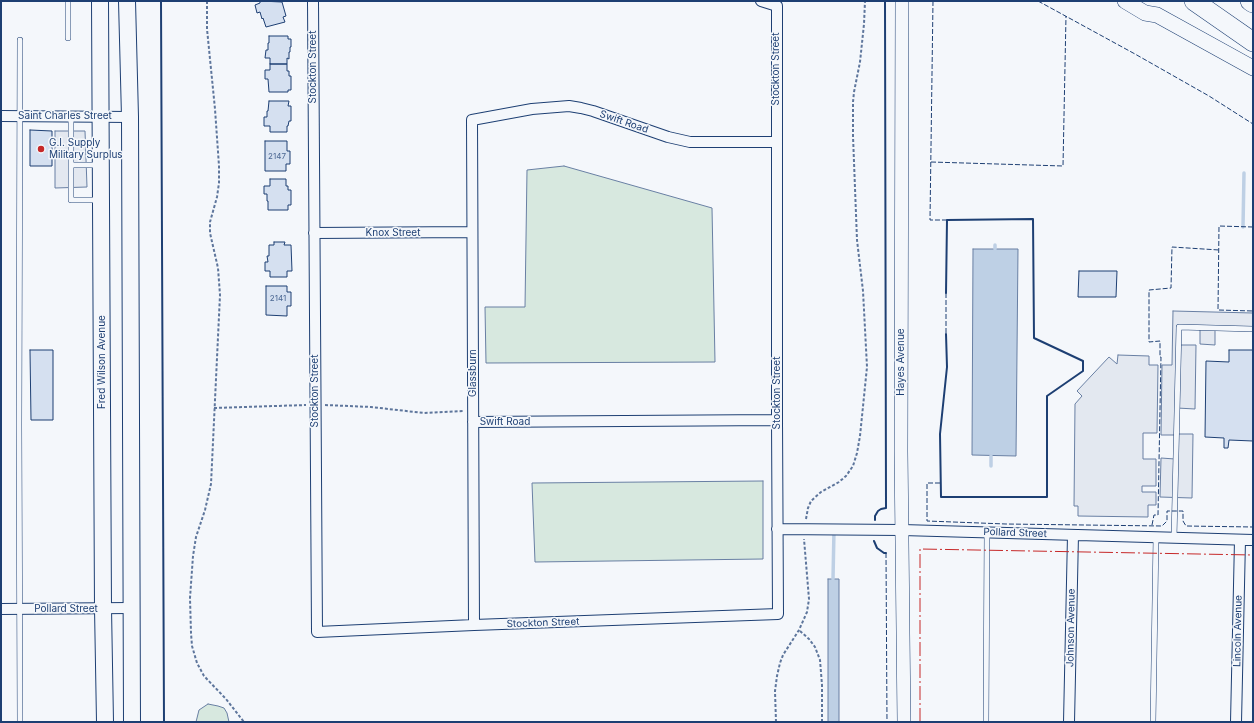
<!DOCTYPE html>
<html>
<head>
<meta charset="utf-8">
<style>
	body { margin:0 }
	#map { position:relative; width:1254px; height:723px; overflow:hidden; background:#f4f7fb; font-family:Inter,sans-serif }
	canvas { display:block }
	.frame { position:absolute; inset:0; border:2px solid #1d3f73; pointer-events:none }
</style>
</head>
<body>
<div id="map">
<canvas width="1254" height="723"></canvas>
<div class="frame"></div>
</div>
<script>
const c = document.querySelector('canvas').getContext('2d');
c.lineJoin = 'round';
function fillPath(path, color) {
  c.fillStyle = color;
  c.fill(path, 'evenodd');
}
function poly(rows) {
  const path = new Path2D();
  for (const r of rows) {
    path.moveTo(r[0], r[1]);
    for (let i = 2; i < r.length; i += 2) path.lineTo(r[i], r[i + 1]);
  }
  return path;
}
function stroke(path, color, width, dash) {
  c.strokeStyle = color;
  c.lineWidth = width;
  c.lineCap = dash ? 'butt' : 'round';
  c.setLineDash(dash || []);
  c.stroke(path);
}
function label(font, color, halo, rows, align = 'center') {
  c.font = font + ' Inter,sans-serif';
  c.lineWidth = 3;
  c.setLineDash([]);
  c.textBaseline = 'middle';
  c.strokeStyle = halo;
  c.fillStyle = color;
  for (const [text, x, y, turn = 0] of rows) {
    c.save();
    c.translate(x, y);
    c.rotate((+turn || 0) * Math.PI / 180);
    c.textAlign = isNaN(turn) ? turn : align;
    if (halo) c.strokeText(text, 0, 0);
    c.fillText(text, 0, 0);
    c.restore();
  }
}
const green = poly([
	[564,166,712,208,715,362,486,363,485,307,525,307,527,170,564,166],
	[763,481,763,559,535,562,532,483,763,481],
	[208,704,218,706,224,708,227,713,229,722,196,722,199,710,208,704]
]);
const parking = poly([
	[55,131,85,131,87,187,55,188,55,131],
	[1173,311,1253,313,1253,329,1215,328,1215,345,1200,344,1200,327,1179,327,1178,345,1196,345,1195,409,1177,408,1176,434,1193,434,1192,498,1160,497,1161,458,1175,459,1176,435,1161,435,1162,365,1172,365,1173,311],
	[1118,355,1149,356,1149,365,1158,365,1157,433,1143,433,1143,459,1156,459,1156,486,1142,486,1142,492,1156,492,1156,505,1148,505,1148,517,1078,516,1078,506,1074,506,1075,404,1082,396,1077,391,1109,357,1117,364,1118,355]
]);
const water = poly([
	[973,249,1018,249,1016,456,972,455,973,249],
	[828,579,839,579,839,722,828,722,828,579]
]);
const stream = poly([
	[1243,227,1244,173],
	[995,249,995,245],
	[991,456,991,466],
	[833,579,834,530]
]);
const building = poly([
	[260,1,282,2,286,16,283,17,285,22,266,27,263,18,262,19,260,12,257,13,255,5,260,3,260,1],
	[269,36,288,36,288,39,291,39,291,47,290,47,290,52,289,52,289,59,287,58,287,64,270,64,270,58,265,58,266,50,268,50,268,43,269,43,269,36],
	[270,64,287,64,287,71,289,71,289,76,291,76,291,90,288,90,288,92,269,92,268,79,265,79,265,70,270,70,270,64],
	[269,101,289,101,288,106,291,106,291,121,289,121,288,126,287,126,287,132,270,132,270,126,264,126,264,117,267,117,267,111,268,111,269,101],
	[30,130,52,131,52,166,30,166,30,130],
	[265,141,287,141,287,151,290,151,290,164,286,164,286,171,265,171,265,141],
	[270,179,286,179,286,186,288,186,288,190,291,190,291,205,288,205,288,210,268,210,268,201,267,201,267,194,264,194,264,186,270,186,270,179],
	[274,242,285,242,284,245,291,245,292,271,287,271,287,277,270,277,270,271,265,271,265,262,268,262,267,256,269,256,269,245,274,245,274,242],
	[1079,271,1117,271,1116,297,1078,297,1079,271],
	[266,286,287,286,287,292,291,292,291,306,287,306,287,316,266,315,266,286],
	[30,350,53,350,53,420,31,420,30,350],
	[1229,350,1253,350,1253,441,1229,440,1228,448,1224,448,1224,438,1205,437,1206,361,1229,362,1229,350]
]);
const path = poly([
	[207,1,207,29,215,109,219,166,219,183,217,197,210,222,210,233,218,268,220,295,211,484,205,510,196,537,193,556,190,598,191,633,192,646,197,663,204,676,226,699,244,722],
	[325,405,371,407,424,413,464,411],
	[214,408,306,405],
	[806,519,808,508,811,501,821,492,839,482,846,476,853,466,857,453,860,436,867,367,863,291,857,240,853,136,853,102,854,92,860,62,864,24,865,1],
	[800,631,809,639,815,647,820,660,822,685,822,722],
	[776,722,775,691,777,676,780,663,783,655,799,630,807,612,809,599,804,539]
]);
const service = poly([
	[68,38,68,1],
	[20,40,19,424,20,722],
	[71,116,71,165,99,165],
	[71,165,71,200,99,200],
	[1174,538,1179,327,1253,329],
	[986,722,987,532],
	[1153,722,1156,537]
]);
const minor = poly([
	[313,1,317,632,474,625,778,614,777,420,777,6,761,1],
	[1,116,130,117],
	[314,233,472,232],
	[473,422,777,420],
	[777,529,902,530,1253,540],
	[1,609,131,608],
	[474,625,472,120,532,109,569,106,581,108,593,111,668,137,690,142,776,142],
	[1069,722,1073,535],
	[1236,722,1240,540]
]);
const tertiary = poly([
	[902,1,901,451,904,722]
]);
const secondary = poly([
	[1125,1,1145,13,1157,15,1253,68]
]);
const primary = poly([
	[100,1,103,608,105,722],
	[127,1,130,117,132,722]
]);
const motorway = poly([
	[1194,1,1253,42],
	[1250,1,1253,3]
]);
const fence = poly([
	[933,1,930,220,947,220],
	[1038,1,1135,54,1209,96,1253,124],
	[931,162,1063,166,1066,16],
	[1253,227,1219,226,1218,310,1253,311],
	[946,293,946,334],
	[940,483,927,483,927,521,1006,524,1162,526,1167,521,1167,511,1183,511,1183,521,1186,526,1253,527],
	[1152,525,1154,515,1158,515,1161,357,1160,357,1160,341,1149,342,1149,290,1171,288,1172,247,1219,250],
	[886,553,887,722]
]);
const wall = poly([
	[161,1,164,722],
	[946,293,947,220,1033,219,1034,338,1083,361,1083,371,1047,396,1047,497,941,497,940,434,947,367,946,334],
	[875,520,875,516,878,511,881,509,886,508,885,1],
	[874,541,877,548,884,553,886,553]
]);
const power = poly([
	[920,722,920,549,1253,555]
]);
const markers = [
	[41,149,4,"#c62828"]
];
const numberNames = [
	["2147",277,157],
	["2141",278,299]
];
const streetNames = [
	["Stockton Street",313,67,-90],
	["Stockton Street",776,69,-90],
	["Saint Charles Street",65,116],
	["Swift Road",624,122,19],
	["Knox Street",393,233],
	["Fred Wilson Avenue",102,362,-90],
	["Hayes Avenue",901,362,-90],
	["Glassburn",473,373,-90],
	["Stockton Street",315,391,-90],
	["Stockton Street",777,393,-90],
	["Swift Road",505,422],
	["Pollard Street",1015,533,2],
	["Pollard Street",66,609],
	["Stockton Street",543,623,-2],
	["Johnson Avenue",1071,628,-89],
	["Lincoln Avenue",1238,631,-89]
];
const poiNames = [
	["G.I. Supply",49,143],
	["Military Surplus",49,155]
];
fillPath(green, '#d7e8df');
stroke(green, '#687fa3', 1);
fillPath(parking, '#e3e8f0');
stroke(parking, '#687fa3', 1);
fillPath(water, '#bed0e5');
stroke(water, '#687fa3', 1);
stroke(stream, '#bed0e5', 3.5);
fillPath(building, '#d5e0f0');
stroke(building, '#1d3f73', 1);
stroke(service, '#1d3f73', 6);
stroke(minor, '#1d3f73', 12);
stroke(tertiary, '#1d3f73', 14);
stroke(secondary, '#1d3f73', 16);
stroke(primary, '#1d3f73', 18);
stroke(motorway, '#1d3f73', 20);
stroke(path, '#5e769c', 2, [3, 2]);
stroke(service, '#f4f7fb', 5);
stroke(minor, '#f4f7fb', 10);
stroke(tertiary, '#f4f7fb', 13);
stroke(secondary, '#f4f7fb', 15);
stroke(primary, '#f4f7fb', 16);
stroke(motorway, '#f4f7fb', 19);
stroke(fence, '#1d3f73', 1, [5, 2]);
stroke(wall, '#1d3f73', 2);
stroke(power, '#c62828', 1, [14, 3, 2, 3]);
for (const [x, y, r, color] of markers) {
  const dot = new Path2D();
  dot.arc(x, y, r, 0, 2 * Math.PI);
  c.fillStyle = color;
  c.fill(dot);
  stroke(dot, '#f4f7fb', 1.5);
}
label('8px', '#4b6792', null, numberNames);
label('10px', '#1d3f73', '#f4f7fb', streetNames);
label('10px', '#1d3f73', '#f4f7fb', poiNames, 'left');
</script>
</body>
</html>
